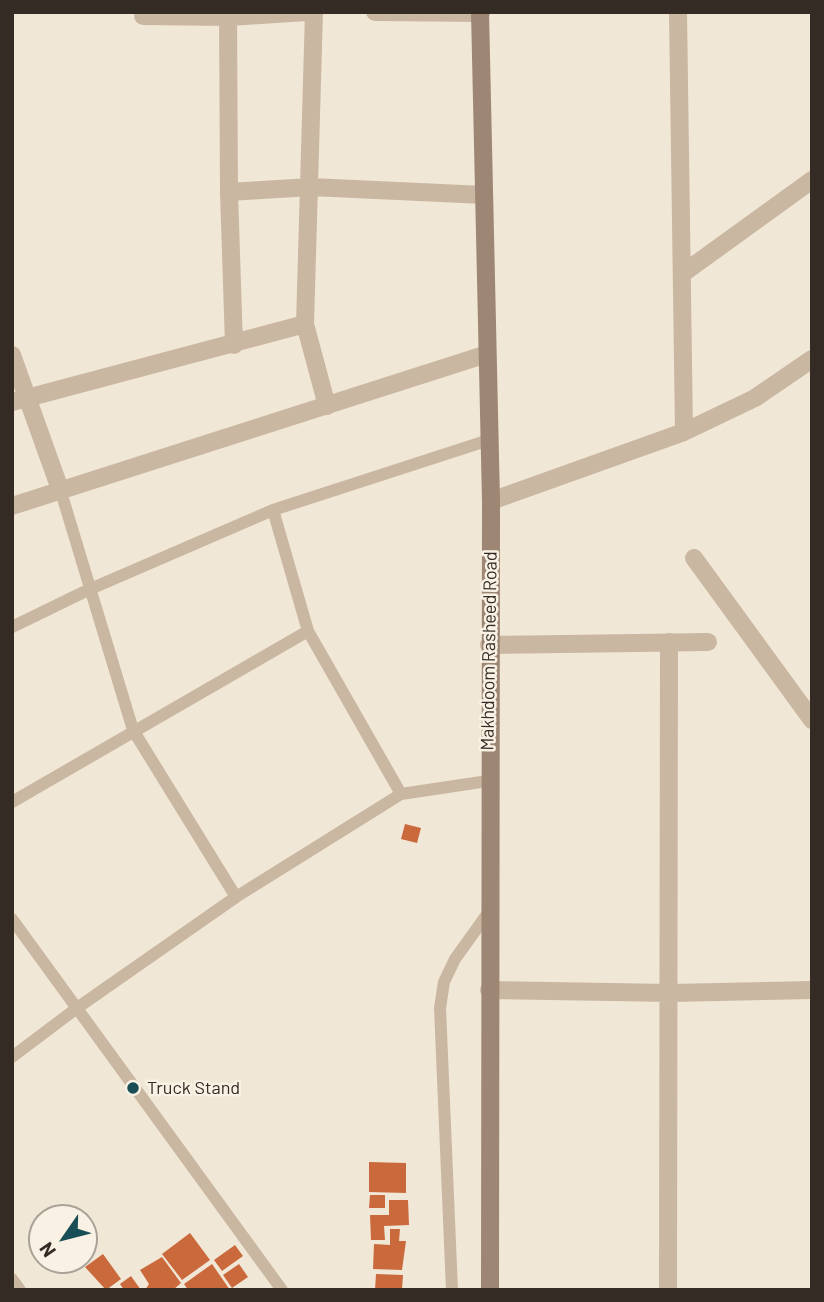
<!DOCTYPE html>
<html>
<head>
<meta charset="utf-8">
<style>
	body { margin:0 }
	#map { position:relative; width:824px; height:1302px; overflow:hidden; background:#f1e7d6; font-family:Barlow,sans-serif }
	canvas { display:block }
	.frame { position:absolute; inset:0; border:14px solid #342b25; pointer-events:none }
	.north { position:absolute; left:28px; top:1204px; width:70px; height:70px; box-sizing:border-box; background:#f9f1e3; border:2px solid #aaa297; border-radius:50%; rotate:235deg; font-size:19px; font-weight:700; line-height:28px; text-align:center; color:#342b25 }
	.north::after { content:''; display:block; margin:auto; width:24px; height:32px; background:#1a4e56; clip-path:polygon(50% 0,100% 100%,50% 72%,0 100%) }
</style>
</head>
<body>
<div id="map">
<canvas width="824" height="1302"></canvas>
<div class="frame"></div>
<div class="north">N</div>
</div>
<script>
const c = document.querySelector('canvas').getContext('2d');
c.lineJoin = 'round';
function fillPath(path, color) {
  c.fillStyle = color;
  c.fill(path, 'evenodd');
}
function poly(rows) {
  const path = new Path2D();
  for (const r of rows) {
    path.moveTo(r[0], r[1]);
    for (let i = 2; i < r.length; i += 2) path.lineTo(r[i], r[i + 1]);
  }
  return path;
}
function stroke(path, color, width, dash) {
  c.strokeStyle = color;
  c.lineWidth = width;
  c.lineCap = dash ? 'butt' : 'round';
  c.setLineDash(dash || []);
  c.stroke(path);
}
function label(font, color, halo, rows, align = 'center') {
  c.font = font + ' Barlow,sans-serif';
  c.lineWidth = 5;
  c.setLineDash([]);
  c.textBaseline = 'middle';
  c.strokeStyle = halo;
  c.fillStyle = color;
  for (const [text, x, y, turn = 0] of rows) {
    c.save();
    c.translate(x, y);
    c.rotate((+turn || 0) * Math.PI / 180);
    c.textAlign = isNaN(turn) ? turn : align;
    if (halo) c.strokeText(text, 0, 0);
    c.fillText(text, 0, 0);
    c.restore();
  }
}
const building = poly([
	[405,824,421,828,417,843,401,839],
	[369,1162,406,1163,406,1193,369,1192],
	[370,1195,385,1195,385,1208,369,1208],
	[389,1200,408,1200,409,1225,384,1226,385,1240,371,1240,370,1215,389,1215],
	[390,1229,400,1229,399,1241,406,1241,402,1270,373,1269,374,1244,390,1245],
	[190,1233,210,1260,182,1280,162,1254],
	[235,1245,243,1256,222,1271,214,1260],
	[103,1254,121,1279,106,1290,85,1267],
	[162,1257,181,1283,173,1290,145,1290,149,1284,140,1270],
	[212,1264,230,1290,188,1290,184,1284],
	[239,1264,248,1277,232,1288,223,1275],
	[376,1274,403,1275,402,1290,375,1290],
	[131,1276,141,1290,124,1290,120,1284]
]);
const lane = poly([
	[61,492,133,730,236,897],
	[273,510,489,440],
	[12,627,88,590,273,510,308,631],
	[12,802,308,631,401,794],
	[12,919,282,1290],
	[12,1057,77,1008,236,897,401,794,488,781],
	[12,1279,20,1290],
	[452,1290,440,1008,444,982,455,959,488,913]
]);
const street = poly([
	[228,12,229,192,234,345],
	[314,12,305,324,327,406],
	[375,12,481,13],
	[678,12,684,432],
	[143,16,229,17,307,12],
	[229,192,311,187,484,195],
	[682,274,812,180],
	[12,355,61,492],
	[12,402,305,324],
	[491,501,684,432,755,398,812,359],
	[12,506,487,354],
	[694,558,812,720],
	[489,645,708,642],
	[489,990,671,993,812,990],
	[668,1290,669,642]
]);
const secondary = poly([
	[480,12,491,501,490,1290]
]);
const markers = [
	[133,1088,7,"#1a4e56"]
];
const streetNames = [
	["Makhdoom Rasheed Road",489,651,-89]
];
const poiNames = [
	["Truck Stand",147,1088]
];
fillPath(building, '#ca693c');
stroke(lane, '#cab7a2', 12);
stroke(street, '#cab7a2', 18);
stroke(secondary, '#9d8674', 18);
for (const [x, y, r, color] of markers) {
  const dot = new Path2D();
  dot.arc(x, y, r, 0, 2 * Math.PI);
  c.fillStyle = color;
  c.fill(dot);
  stroke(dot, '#f9f1e3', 2.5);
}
label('18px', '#342b25', '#f9f1e3', streetNames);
label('18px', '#342b25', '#f9f1e3', poiNames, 'left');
</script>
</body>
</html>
